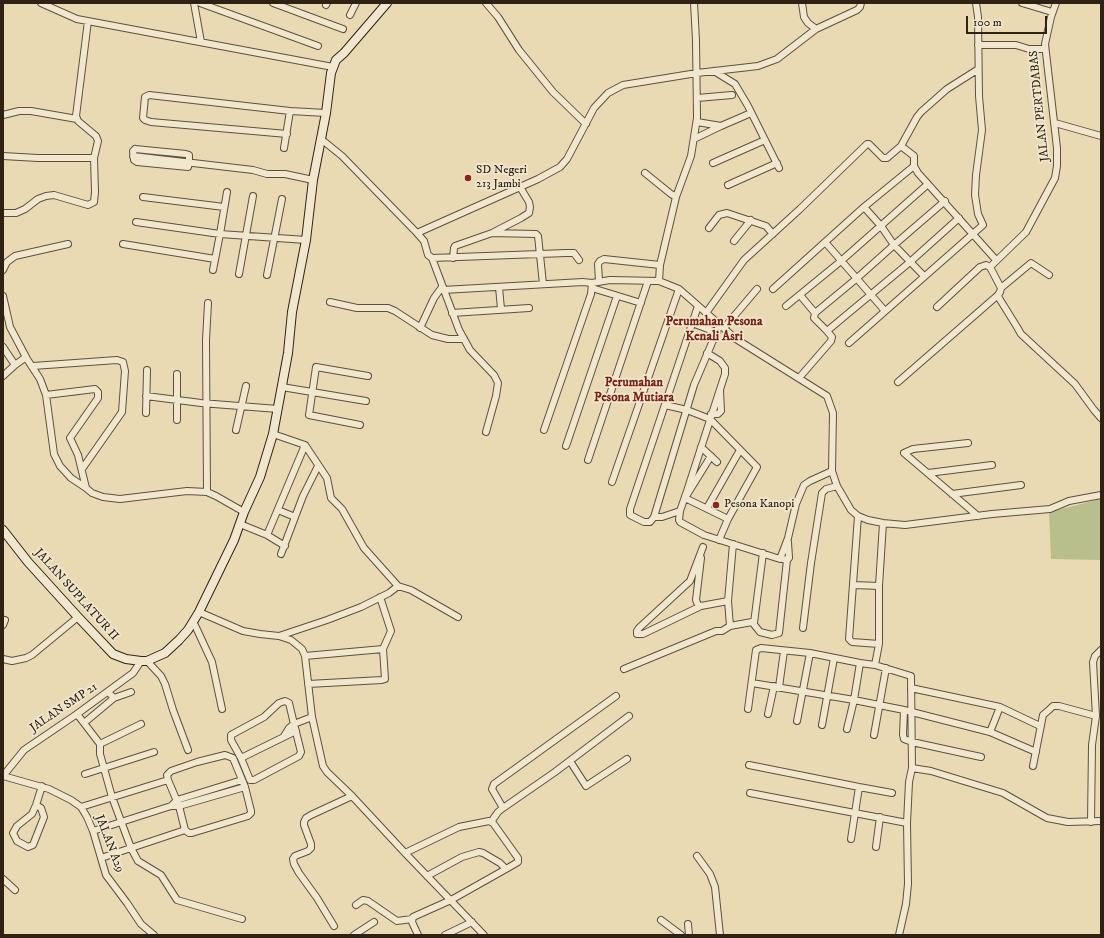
<!DOCTYPE html>
<html>
<head>
<meta charset="utf-8">
<style>
	body { margin:0 }
	#map { position:relative; width:1104px; height:938px; overflow:hidden; background:#eadab4; font-family:"IM FELL DW Pica",serif }
	canvas { display:block }
	.frame { position:absolute; inset:0; border:4px solid #2f2215; pointer-events:none }
	.scale { position:absolute; left:966px; top:16px; width:81px; height:18px; box-sizing:border-box; border:2px solid #2f2215; border-top:0; padding-left:5px; font-size:12px; line-height:14px; white-space:nowrap; color:#2f2215; -webkit-text-stroke:3px #f1e7ce; paint-order:stroke }
</style>
</head>
<body>
<div id="map">
<canvas width="1104" height="938"></canvas>
<div class="frame"></div>
<div class="scale">100 m</div>
</div>
<script>
const c = document.querySelector('canvas').getContext('2d');
c.lineJoin = 'round';
function fillPath(path, color) {
  c.fillStyle = color;
  c.fill(path, 'evenodd');
}
function poly(rows) {
  const path = new Path2D();
  for (const r of rows) {
    path.moveTo(r[0], r[1]);
    for (let i = 2; i < r.length; i += 2) path.lineTo(r[i], r[i + 1]);
  }
  return path;
}
function stroke(path, color, width, dash) {
  c.strokeStyle = color;
  c.lineWidth = width;
  c.lineCap = dash ? 'butt' : 'round';
  c.setLineDash(dash || []);
  c.stroke(path);
}
function label(font, color, halo, rows, align = 'center') {
  c.font = font + ' "IM FELL DW Pica",serif';
  c.lineWidth = 3.5;
  c.setLineDash([]);
  c.textBaseline = 'middle';
  c.strokeStyle = halo;
  c.fillStyle = color;
  for (const [text, x, y, turn = 0] of rows) {
    c.save();
    c.translate(x, y);
    c.rotate((+turn || 0) * Math.PI / 180);
    c.textAlign = isNaN(turn) ? turn : align;
    if (halo) c.strokeText(text, 0, 0);
    c.fillText(text, 0, 0);
    c.restore();
  }
}
const green = poly([
	[1101,499,1101,560,1051,559,1049,512]
]);
const street = poly([
	[41,3,77,19,333,67],
	[194,3,201,42],
	[200,3,318,46],
	[273,3,343,29],
	[486,3,498,17,519,50,553,92,586,124],
	[802,3,804,17,808,23,816,29],
	[1022,3,1052,12],
	[1056,3,1051,17,1045,44,1057,148,1057,166,1055,178,1026,232,990,267,1001,288,1000,292,998,295,999,298,1017,327,1021,334,1075,384,1094,410,1101,418],
	[326,5,327,3],
	[350,15,356,3],
	[978,45,1016,45,1029,49,1045,49],
	[714,71,735,84,748,106,779,168],
	[697,98,732,95],
	[3,115,19,111,31,111,77,119],
	[697,122,721,126,751,113],
	[1055,123,1101,136],
	[287,134,151,122,145,120,143,118,145,97,149,95,290,111,326,113],
	[321,139,342,156,417,233,424,241,428,255,432,258,459,330,470,350,494,375,498,383,496,396,486,432],
	[694,139,721,126],
	[901,146,917,117,921,112,947,89,977,70],
	[284,148,290,111],
	[135,149,186,154,189,155,189,163,188,167,137,162,134,160,133,151,135,149],
	[3,156,38,158,94,158],
	[133,156,253,170,267,174,285,174,313,180],
	[713,163,765,140],
	[645,173,671,194,676,197],
	[728,185,777,163],
	[143,197,224,207],
	[864,207,881,226,894,245,924,276],
	[3,213,16,213,25,209,38,199,46,196,54,195,88,205,94,202,95,192,94,158,98,141,96,136,78,121,76,116,88,21],
	[136,222,220,234,306,240],
	[709,228,719,215,727,213,766,226,773,234],
	[494,232,521,218,529,213,530,207,529,202,520,187],
	[417,233,538,179,560,167,567,159,594,108,608,93,623,85,697,73,758,66,777,59,816,29,857,10,860,7,861,3],
	[734,241,751,220],
	[825,242,885,311],
	[123,244,215,259],
	[432,258,566,253,574,253,579,260],
	[453,258,454,248,455,246,492,233,536,234,538,236,543,284],
	[3,270,7,262,15,256,68,244],
	[213,270,220,234,227,192],
	[239,274,253,196],
	[267,275,282,199],
	[599,281,598,264,600,261,604,259,660,265],
	[659,281,660,265,676,197,691,156,697,118,696,40,694,3],
	[499,287,501,309],
	[592,288,641,303],
	[1001,288,1031,263,1049,275],
	[773,289,864,207,914,166],
	[443,290,583,282,592,283,610,280,659,281,679,289,736,339,827,396,833,413,832,471,837,486,851,510,858,516,868,520,883,523,905,525,992,514,1050,509,1069,501,1101,495],
	[800,295,815,313],
	[3,296,10,327,27,359,40,379,46,395,54,454,60,466,71,478,86,488],
	[330,302,357,308,388,308,395,311,432,335,448,339,464,339],
	[698,306,630,509,630,515,644,522,650,522,654,517,694,385,720,324],
	[786,306,841,261,928,184],
	[937,307,980,267,986,265,990,267],
	[452,313,529,308],
	[706,313,744,260,800,209,867,144,869,144,883,158,887,158,901,146,914,156,914,166,918,173,996,260],
	[692,323,716,332],
	[420,328,434,298,442,287],
	[724,328,757,289],
	[827,331,910,262,959,218],
	[849,343,983,225,978,214,975,195,976,175,982,130,979,96,978,17,976,3],
	[3,347,15,365,26,357],
	[33,366,117,360,123,362,125,371,122,412,82,469],
	[3,376,15,365],
	[799,378,831,341,832,337,827,331,814,318,815,313,856,279,894,245,945,201],
	[898,382,998,295],
	[282,387,366,401],
	[46,395,95,389,98,392,98,398,70,438,78,455,86,488,92,493,103,497,120,499,187,491,207,492,216,496,244,512],
	[146,396,201,403,278,409],
	[665,405,687,410,710,419,757,467,728,519,719,540],
	[146,413,147,370],
	[711,414,718,414,721,411,720,390],
	[177,420,177,374],
	[360,425,309,415,316,367,368,376],
	[236,430,246,386],
	[544,430,591,294,592,283],
	[273,434,305,445,327,478,331,498,342,509,364,548,398,586,389,593,361,607,327,620,279,636],
	[968,443,913,449,904,453,978,516],
	[566,446,617,296],
	[701,447,717,462],
	[711,456,685,498,728,519],
	[588,460,648,281],
	[928,473,992,465],
	[612,482,679,289],
	[207,492,206,340,208,303],
	[952,494,1021,485],
	[707,508,740,450],
	[278,510,295,517],
	[680,511,679,520,680,522,704,535,780,559,788,538,796,504,804,485,810,481,832,471],
	[858,516,849,639,852,642,879,644],
	[654,517,662,517,680,511,687,491,725,374,725,368,720,361,707,353],
	[240,524,267,535,285,546],
	[267,535,305,445],
	[281,554,303,496,318,466],
	[701,558,696,600,698,605,701,606,728,601],
	[783,559,787,560,789,558,788,542],
	[854,585,879,586],
	[398,586,411,590,458,617],
	[701,606,643,634,637,634,637,631,639,628,690,581,703,547],
	[199,612,243,631,260,634,279,636,291,640,302,649,305,656,312,717,323,766,327,772,352,796,405,853,484,935],
	[193,621,212,662,222,709],
	[754,623,763,553],
	[3,625,5,620],
	[730,626,752,622,760,632,772,635,779,633,787,560],
	[803,628,811,563,822,493,826,489,837,486],
	[305,656,383,649],
	[3,659,12,661,26,658,32,655,78,617],
	[147,661,161,676,165,684,173,710,188,750],
	[875,665,879,644,879,586,883,523],
	[624,669,716,631,722,631,730,626,728,601,733,544],
	[752,683,854,700,904,710,990,732,1036,752],
	[308,684,382,680,385,679,383,649,391,631,380,597],
	[779,687,784,651],
	[911,688,1000,707,1040,726],
	[114,698,131,692],
	[748,709,756,650,761,648,810,653,860,663,875,665,911,676,912,768,909,782,907,823,908,884,906,904,899,935],
	[904,710,903,735,904,739,912,742,981,757],
	[77,714,100,744,100,754,112,797,131,848,138,861,161,875,177,900,242,919],
	[768,714,774,686],
	[797,721,810,653],
	[84,723,114,698,108,692],
	[822,725,834,658],
	[847,729,854,700,860,663],
	[296,731,241,758,250,780,254,780,299,756,301,752,294,724,312,717],
	[990,732,1000,707],
	[874,735,886,668],
	[100,744,141,724],
	[241,758,231,740,231,735,264,717,279,703,285,701,289,703,294,724,289,728,284,736],
	[570,761,586,786,627,759],
	[749,765,859,787,851,839],
	[1033,766,1043,715,1050,709,1053,706,1059,706,1096,716],
	[912,768,931,771,1003,793,1047,818,1068,822,1101,821],
	[85,774,154,752],
	[3,776,49,789,71,800,81,807,87,817,93,831,106,875,127,903,141,924,154,935],
	[3,776,24,750,77,714,133,673,141,661],
	[168,780,179,806,185,830],
	[859,787,892,793],
	[750,793,907,823],
	[36,805,41,808,44,817,33,845,28,847,17,841,13,833,17,826,32,814,36,805,42,786],
	[171,806,177,800,242,780],
	[81,807,168,780,167,775,171,771,197,762,225,755,233,758,245,787,251,811,251,813,248,816,192,833,189,833,185,830,101,858],
	[503,808,492,789,494,784,616,696],
	[491,822,498,812,503,808,555,772,629,716],
	[1091,822,1092,745,1096,716,1093,662,1095,656,1101,650],
	[93,831,171,806,179,806,245,787],
	[876,847,880,817],
	[405,853,459,827,489,821,493,823,518,858,518,862,506,869],
	[697,856,710,874,715,887,720,935],
	[3,879,15,890],
	[356,905,363,900,368,901,397,921,412,919],
	[661,920,681,935],
	[688,924,689,935],
	[334,926,317,898,299,873,294,864,293,859,295,856,308,851,311,848,311,844,304,825,304,822,306,818,311,815,352,796],
	[354,935,374,922],
	[418,935,412,922,413,917,451,900,506,869,500,863,483,853,479,852,462,857,427,876],
	[445,935,472,922]
]);
const secondary = poly([
	[3,530,28,562,78,617,113,654,126,659,141,661,147,661,165,653,179,640,188,630,199,612,234,540,244,512,260,477,273,434,288,353,292,312,306,240,313,180,326,113,331,73,336,60,344,53,387,3]
]);
const markers = [
	[468,178,4,"#8f2418"],
	[716,505,4,"#8f2418"]
];
const streetNames = [
	["JALAN PERTDABAS",1040,106,-96],
	["JALAN SUPLATUR II",76,595,48],
	["JALAN SMP 21",64,708,-34],
	["JALAN A29",109,844,69]
];
const poiNames = [
	["SD Negeri",476,171],
	["213 Jambi",476,185],
	["Pesona Kanopi",724,505]
];
const neighbourhoodNames = [
	["Perumahan Pesona",714,322],
	["Kenali Asri",714,337],
	["Perumahan",634,383],
	["Pesona Mutiara",634,398]
];
fillPath(green, '#b8bf8c');
stroke(street, '#5e503d', 8);
stroke(secondary, '#2f2215', 10);
stroke(street, '#f1e7ce', 6);
stroke(secondary, '#f1e7ce', 8);
for (const [x, y, r, color] of markers) {
  const dot = new Path2D();
  dot.arc(x, y, r, 0, 2 * Math.PI);
  c.fillStyle = color;
  c.fill(dot);
  stroke(dot, '#f1e7ce', 1.5);
}
label('12px', '#2f2215', '#f1e7ce', streetNames);
label('12px', '#2f2215', '#f1e7ce', poiNames, 'left');
label('bold 13px', '#7a1f14', '#f1e7ce', neighbourhoodNames);
</script>
</body>
</html>
